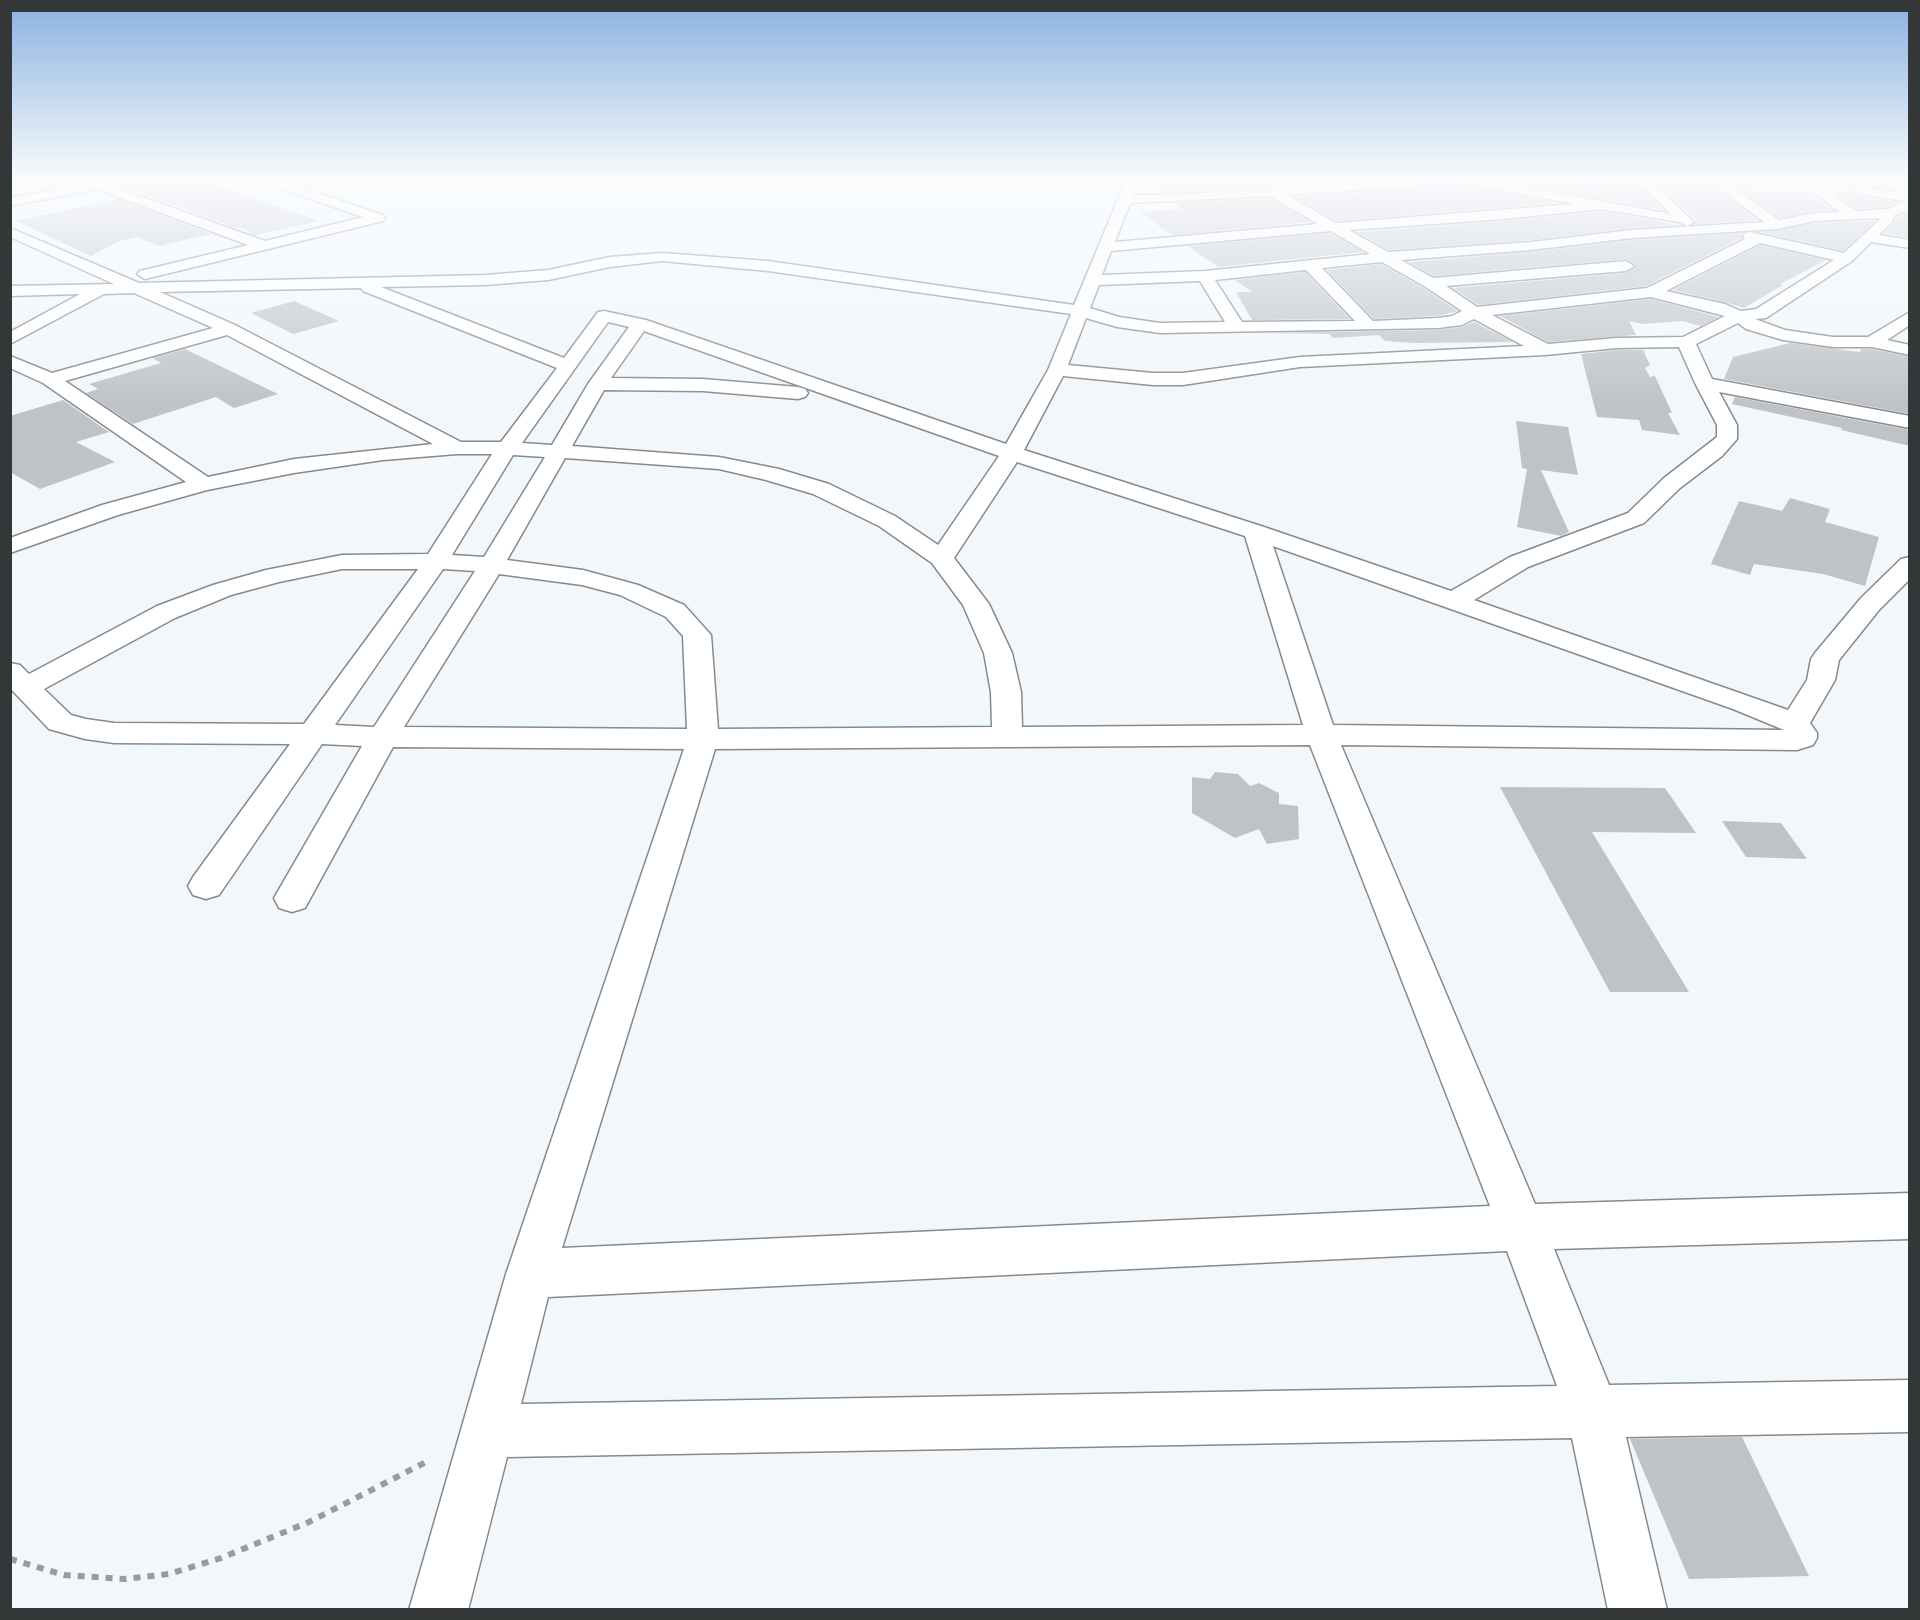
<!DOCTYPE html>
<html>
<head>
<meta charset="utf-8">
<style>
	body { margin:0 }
	#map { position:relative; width:1920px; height:1620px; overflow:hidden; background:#f1f7fb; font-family:Poppins,sans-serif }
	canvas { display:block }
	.frame { position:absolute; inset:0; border:12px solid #343738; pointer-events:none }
</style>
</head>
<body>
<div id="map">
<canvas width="1920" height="1620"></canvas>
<div class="frame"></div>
</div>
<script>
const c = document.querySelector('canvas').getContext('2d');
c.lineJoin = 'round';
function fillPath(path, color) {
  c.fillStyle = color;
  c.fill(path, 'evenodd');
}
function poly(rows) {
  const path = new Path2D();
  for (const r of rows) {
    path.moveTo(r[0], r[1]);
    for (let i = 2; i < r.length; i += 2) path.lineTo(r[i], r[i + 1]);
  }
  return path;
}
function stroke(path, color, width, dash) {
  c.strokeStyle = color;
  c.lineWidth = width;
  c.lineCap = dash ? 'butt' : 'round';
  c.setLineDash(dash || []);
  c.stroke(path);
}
const building = poly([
	[130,180,201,180,319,221,255,235,240,227,236,228,124,186],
	[1150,180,1366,180,1163,192],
	[1457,180,1468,186,1557,203,1337,221,1295,197,1449,186],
	[1498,180,1541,180,1542,185,1548,187,1600,186,1608,180,1634,180,1664,210],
	[1652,180,1706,180,1758,220,1695,224,1696,220],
	[1726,180,1741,180,1754,190,1805,192,1833,210,1815,211,1780,218],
	[1839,189,1860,196,1897,202,1887,207,1858,209,1835,194],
	[1269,198,1311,222,1172,235,1140,212,1182,209,1174,203],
	[118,199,211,234,159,246,137,237,119,241,91,256,16,221],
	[1601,211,1680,225,1632,228,1531,240,1389,250,1357,232,1504,221],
	[1910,212,1910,238,1884,233,1895,223,1896,218],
	[1875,221,1843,251,1761,232,1815,223],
	[1330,233,1363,252,1218,267,1188,246],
	[1742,233,1742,238,1646,286,1478,305,1453,288,1626,273,1636,265,1626,259,1433,276,1409,262,1531,252,1632,240],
	[1760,245,1826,260,1780,284,1783,285,1744,308,1725,302,1673,290],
	[1382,264,1423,288,1458,311,1438,316,1374,319,1327,270],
	[1305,272,1350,319,1252,320,1236,292,1252,292,1235,280],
	[1651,299,1719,317,1701,326,1682,321,1644,324,1629,321,1636,335,1548,342,1500,316],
	[294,301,339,321,293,334,251,313],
	[1474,322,1513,342,1415,343,1385,341,1379,335,1333,338,1329,334,1260,333,1438,330,1462,327],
	[1790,343,1860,352,1861,349,1872,349,1910,357,1910,414,1724,379,1733,357],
	[185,349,278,394,234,408,216,397,133,424,86,393,98,389,89,384,161,363,153,358],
	[1617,350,1643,350,1650,365,1645,368,1650,377,1655,376,1672,413,1668,413,1680,435,1642,430,1639,420,1597,417,1581,354],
	[1735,397,1910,430,1910,446,1841,430,1842,428,1732,404],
	[63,400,109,432,76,442,115,462,40,489,10,472,10,416],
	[1516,421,1568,427,1578,475,1541,470,1569,532,1561,536,1517,527,1527,469,1522,468],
	[1790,498,1830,509,1825,522,1879,537,1865,586,1823,574,1754,564,1750,575,1711,564,1739,501,1782,511],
	[1215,772,1238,774,1250,786,1259,783,1279,793,1279,804,1298,806,1299,839,1267,844,1259,829,1235,838,1192,813,1192,777,1210,779],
	[1500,787,1665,788,1696,833,1592,832,1689,992,1610,992],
	[1722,821,1781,823,1807,859,1746,857],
	[1742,1437,1809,1576,1689,1579,1630,1439]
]);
const path = poly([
	[10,1559,64,1575,125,1579,169,1574,221,1558,309,1522,430,1460]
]);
const minor = poly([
	[104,180,128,180,126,183,112,186,265,241,363,217,263,183,261,180,279,180,383,215,385,218,383,221,145,279,137,274,140,271,248,245,97,189,10,206,10,198,104,180],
	[1126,180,1138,180,1133,195,1185,194,1397,180,1455,180,1449,184,1287,195,1336,223,1574,204,1468,184,1462,180,1487,180,1671,214,1636,180,1649,180,1694,222,1687,226,1679,222,1601,209,1504,219,1349,230,1388,252,1531,242,1632,230,1764,222,1708,180,1722,180,1779,220,1815,213,1840,212,1796,180,1810,180,1857,211,1888,209,1904,201,1860,194,1851,190,1849,187,1851,184,1871,180,1893,180,1891,183,1868,188,1910,194,1910,209,1894,216,1893,221,1879,235,1910,240,1910,248,1871,242,1852,261,1766,318,1755,319,1785,330,1833,337,1868,337,1910,312,1910,325,1887,340,1910,345,1910,355,1872,347,1833,347,1783,340,1746,329,1738,323,1696,344,1712,379,1910,416,1910,428,1719,392,1737,425,1737,439,1722,456,1680,488,1644,523,1528,567,1474,600,1788,710,1807,680,1811,659,1815,653,1861,598,1901,559,1910,557,1910,579,1879,610,1839,660,1835,680,1810,723,1817,733,1817,738,1813,745,1797,750,1341,745,1535,1204,1910,1193,1910,1239,1554,1249,1609,1385,1910,1380,1910,1432,1626,1437,1667,1610,1608,1610,1572,1438,507,1457,468,1610,409,1610,506,1274,684,749,393,747,305,908,292,912,279,908,274,898,362,746,322,744,219,895,206,899,193,895,188,886,193,877,290,744,114,743,85,739,49,729,10,688,10,663,20,665,29,674,157,606,213,585,266,570,342,555,428,554,492,454,457,454,383,460,294,473,207,490,118,515,10,553,10,538,102,505,186,482,43,383,10,368,10,356,52,373,213,328,134,293,104,294,10,344,10,332,80,294,10,296,10,286,114,284,10,237,10,228,139,283,485,275,548,270,610,257,662,253,768,261,1074,305,1126,180],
	[1270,196,1318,224,1115,242,1130,203,1270,196],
	[1881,218,1844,253,1750,232,1745,233,1743,236,1745,239,1647,288,1477,307,1446,286,1626,271,1634,266,1626,261,1433,278,1401,260,1531,250,1632,238,1777,229,1815,221,1881,218],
	[1331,231,1370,254,1205,271,1102,275,1111,251,1331,231],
	[1760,243,1834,260,1756,309,1741,311,1725,304,1666,291,1760,243],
	[662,261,768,271,1071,314,1048,370,1006,444,646,320,604,311,598,312,564,358,381,287,485,285,548,280,610,267,662,261],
	[1382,262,1424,286,1462,311,1452,316,1438,318,1373,321,1322,268,1382,262],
	[1306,270,1355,321,1242,322,1215,280,1306,270],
	[1200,281,1225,322,1160,323,1119,317,1090,308,1099,285,1200,281],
	[361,288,363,291,557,368,501,442,461,442,235,325,160,292,361,288],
	[1651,297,1725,316,1683,337,1617,338,1548,344,1492,315,1651,297],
	[1086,318,1117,327,1160,333,1438,328,1462,325,1474,319,1524,346,1300,357,1183,373,1153,373,1068,365,1086,318],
	[608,322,629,327,588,384,552,445,522,443,608,322],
	[644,331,999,456,938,545,895,516,829,484,779,469,719,457,572,446,604,390,703,391,798,399,805,397,808,393,805,389,798,387,703,379,611,378,644,331],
	[227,335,433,444,294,459,208,477,65,381,227,335],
	[1679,347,1695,383,1717,425,1717,437,1664,478,1628,513,1510,557,1451,591,1264,527,1024,450,1063,376,1153,385,1183,385,1300,367,1545,355,1617,348,1679,347],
	[513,455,545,457,484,557,452,555,513,455],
	[565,458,719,469,766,480,813,494,879,526,932,563,963,605,984,653,991,692,992,727,718,729,711,635,684,605,638,585,583,570,507,560,565,458],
	[1017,462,1245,536,1303,725,1022,727,1021,692,1012,653,989,604,954,558,1017,462],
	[1273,546,1733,709,1784,730,1333,725,1273,546],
	[342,569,418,569,304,724,114,723,86,719,71,715,44,689,175,618,231,595,279,582,342,569],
	[443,569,475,571,374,727,335,725,443,569],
	[499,574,582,585,620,595,666,617,683,636,687,729,404,727,499,574],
	[1310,745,1490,1206,562,1248,715,749,1310,745],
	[1507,1251,1557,1386,521,1404,548,1297,1507,1251],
	[1543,180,1606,180,1600,184,1548,185,1544,184,1543,180]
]);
fillPath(building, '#bfc3c8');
stroke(minor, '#848a8e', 3);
stroke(path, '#989c9f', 6, [7, 7]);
fillPath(minor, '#fff');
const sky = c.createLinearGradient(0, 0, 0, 407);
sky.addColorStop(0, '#8ab0e2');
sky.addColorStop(0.44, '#f9fbfd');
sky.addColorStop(1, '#f9fbfd00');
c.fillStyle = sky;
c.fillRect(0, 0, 1920, 407);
</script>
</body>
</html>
